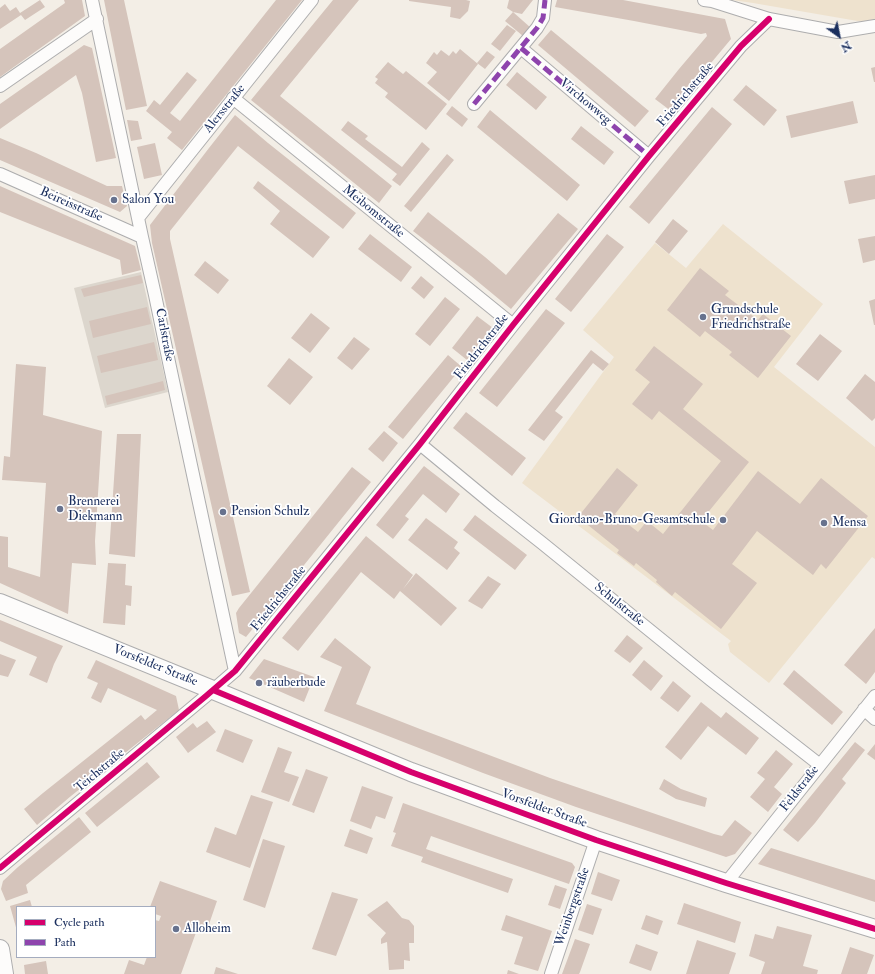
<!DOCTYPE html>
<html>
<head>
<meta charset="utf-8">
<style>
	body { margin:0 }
	#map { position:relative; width:875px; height:974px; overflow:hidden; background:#f3eee6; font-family:"IM FELL Double Pica",serif }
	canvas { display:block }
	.legend { position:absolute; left:16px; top:906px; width:140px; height:52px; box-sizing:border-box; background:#fff; border:1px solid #a4acbf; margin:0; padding:5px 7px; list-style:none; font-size:12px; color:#1b2f5e }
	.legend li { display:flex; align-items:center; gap:8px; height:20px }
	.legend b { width:20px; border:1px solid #a4acbf }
	.north { position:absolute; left:819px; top:16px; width:40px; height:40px; -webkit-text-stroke:3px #fff; paint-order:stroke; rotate:147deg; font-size:11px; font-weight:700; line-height:16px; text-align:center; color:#1b2f5e }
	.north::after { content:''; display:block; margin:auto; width:14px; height:18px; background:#1b2f5e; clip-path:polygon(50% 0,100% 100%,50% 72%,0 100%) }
</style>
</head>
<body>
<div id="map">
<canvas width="875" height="974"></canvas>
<ul class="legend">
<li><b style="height:5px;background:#d6006c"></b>Cycle path</li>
<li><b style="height:5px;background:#8e44ad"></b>Path</li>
</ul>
<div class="north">N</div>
</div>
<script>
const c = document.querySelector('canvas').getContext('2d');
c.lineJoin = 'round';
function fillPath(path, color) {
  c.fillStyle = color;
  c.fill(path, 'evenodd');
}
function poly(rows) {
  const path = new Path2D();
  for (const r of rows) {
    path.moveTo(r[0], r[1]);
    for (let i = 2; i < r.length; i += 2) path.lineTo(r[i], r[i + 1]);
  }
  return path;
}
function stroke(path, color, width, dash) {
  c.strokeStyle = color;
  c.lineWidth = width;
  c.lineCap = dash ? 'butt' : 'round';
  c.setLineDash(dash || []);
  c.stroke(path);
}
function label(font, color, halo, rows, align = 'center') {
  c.font = font + ' "IM FELL Double Pica",serif';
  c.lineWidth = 3.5;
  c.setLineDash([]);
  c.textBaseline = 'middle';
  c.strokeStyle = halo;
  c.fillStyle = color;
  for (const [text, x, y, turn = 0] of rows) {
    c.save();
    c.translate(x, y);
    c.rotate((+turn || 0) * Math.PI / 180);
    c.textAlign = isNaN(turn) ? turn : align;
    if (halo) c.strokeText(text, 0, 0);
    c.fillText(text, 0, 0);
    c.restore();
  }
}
const built = poly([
	[732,0,875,0,875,24,753,3],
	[723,224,823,304,774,367,875,447,875,559,872,557,769,683,730,652,728,644,731,641,522,483,547,449,614,357,583,330,655,243,686,268]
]);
const industrial = poly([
	[141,272,168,392,105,408,74,288]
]);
const building = poly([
	[40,0,45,7,25,20,21,15,0,29,0,8,5,4,10,11,16,7,20,13],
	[64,0,82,0,85,16,0,77,0,49,65,3],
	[104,0,124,0,147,106,126,110],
	[276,0,302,0,182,150,167,138,172,132,146,111,154,100,160,105,187,72,197,80,170,113,180,121],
	[333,0,359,0,280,96,392,186,379,203,251,100],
	[409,0,466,0,470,1,468,11,460,19,450,17,451,7,409,1],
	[509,0,533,0,522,14,513,12,507,8],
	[557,0,623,0,725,19,731,39,671,111,655,99,679,69,707,36,706,33,701,34,634,21,555,7],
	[513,12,531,28,523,36,505,21],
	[507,25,516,31,500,51,491,44],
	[551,30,649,111,635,127,538,45],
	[84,45,92,48,116,158,96,162,82,93,76,75,0,129,0,104],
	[460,49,478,64,449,101,427,83,437,72,426,63,434,52,437,55,441,50,449,56,453,51,456,54],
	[487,51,495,57,485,69,477,63],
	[388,62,403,74,406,71,447,104,426,130,385,97,388,93,375,83,378,79,375,77],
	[875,67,875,82,874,82,871,68],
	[517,72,547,97,536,110,506,85],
	[746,85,777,110,764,126,733,100],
	[853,101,858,123,791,138,786,116],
	[452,106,468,119,462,127,446,114],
	[712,107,732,124,649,224,629,207],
	[490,110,580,185,567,201,477,127],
	[235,115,268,143,356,213,343,229,238,146,170,231,170,239,250,592,232,596,152,243,150,225,209,148],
	[127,120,138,121,142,139,131,141],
	[348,121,368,136,365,139,402,167,422,142,430,149,400,186,392,180,397,174,341,130],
	[581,126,614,152,604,165,571,139],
	[0,138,36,153,107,186,122,186,127,206,120,212,0,160],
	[155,143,162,175,144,179,137,147],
	[447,154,454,160,411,212,404,206],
	[875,175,875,199,849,204,844,181],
	[258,181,330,237,313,258,270,224,280,211,253,188],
	[0,186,135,246,141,270,122,275,120,260,0,212],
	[428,212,485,257,506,275,558,213,578,229,511,309,471,276,413,231],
	[673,219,688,231,669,254,655,242],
	[370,234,412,267,401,282,358,249],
	[607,234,624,247,571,312,555,299],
	[875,236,875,260,863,263,858,239],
	[205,261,229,280,218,294,194,275],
	[700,268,729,291,725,295,758,320,763,314,791,336,758,378,729,355,732,352,705,331,700,337,667,310],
	[141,275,143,283,84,297,81,289],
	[421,276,434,287,424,299,411,288],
	[445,297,460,309,430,346,415,334],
	[875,299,875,325,874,325,869,301],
	[147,307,151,324,93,338,89,321],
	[546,309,565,323,497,407,479,393],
	[311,313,330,328,310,353,291,338],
	[477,316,493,328,467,360,452,348],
	[820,334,842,351,818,381,796,364],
	[354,337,370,349,352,370,337,358],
	[154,342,158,360,101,373,97,356],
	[654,346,703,384,683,409,749,462,701,521,713,530,758,471,800,504,821,478,868,516,826,569,821,564,813,575,757,531,732,564,757,583,721,629,675,592,672,596,656,582,657,580,636,563,634,566,617,553,619,550,578,517,617,468,638,485,615,514,638,532,647,521,663,534,721,461,659,411,652,420,632,404,650,382,635,370],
	[591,350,609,364,603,371,593,363,555,411,563,417,544,441,528,430],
	[448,355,462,367,403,439,388,427],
	[289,358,313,377,290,405,267,386],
	[16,364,46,367,43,415,102,431,95,541,96,565,72,563,68,614,0,583,0,536,8,537,8,567,40,577,46,483,2,480,4,456,10,457],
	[865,374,875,382,875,418,872,421,846,398],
	[163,381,165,390,107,405,105,396],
	[466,412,526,458,512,476,453,428],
	[384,431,398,443,383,462,368,449],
	[117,434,141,434,135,557,109,554],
	[424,466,460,494,446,513,423,494,405,516,409,519,393,539,376,525],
	[352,467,371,482,246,637,239,633,236,613,239,608,301,531],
	[475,515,527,555,515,570,463,530],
	[426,518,458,542,454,548,460,553,447,570,408,540],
	[366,536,413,575,403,589,416,573,457,608,441,626,400,591,394,599,361,572,298,651,282,638],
	[108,563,126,564,125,585,132,586,131,606,126,605,125,625,103,623],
	[488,576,501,584,482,609,468,601],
	[0,620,63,646,54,664,47,683,29,675,37,657,0,641],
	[875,628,875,672,866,684,844,665],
	[627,635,643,648,630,663,614,651],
	[335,638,371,667,356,704,420,729,550,778,714,834,722,836,735,820,752,833,735,854,726,857,576,807,483,773,324,711,342,667,320,657],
	[0,654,16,660,8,677,0,675],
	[264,659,314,677,304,702,249,678],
	[96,660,176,696,179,710,71,796,37,825,24,809,43,793,141,715,145,720,157,710,108,688,101,703,91,698,98,683,87,678],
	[644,660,663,676,651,691,632,675],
	[794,670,843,712,832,725,783,684],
	[673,681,691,696,678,712,660,698],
	[701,702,721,718,726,712,759,738,746,755,708,726,681,760,665,747],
	[207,721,216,732,188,753,176,737,193,723,197,728],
	[225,729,253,740,243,763,216,751],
	[855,742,865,750,842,779,846,783,815,823,798,842,783,830],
	[875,744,875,760,867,754],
	[278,747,292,752,284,772,299,777,289,802,261,792],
	[776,750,793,764,774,787,782,794,768,812,750,797,765,779,757,773],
	[147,762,160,777,97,827,85,813],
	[306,769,328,777,314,813,292,805],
	[664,779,681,789,707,798,705,807,676,799,659,789],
	[362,786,393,797,385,819,376,816,371,829,350,821],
	[251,795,273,802,250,868,206,852,215,827,236,835],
	[403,803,572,863,575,867,569,884,431,836,426,849,513,879,508,893,421,862,423,857,391,846,396,833,393,832],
	[79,817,91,832,26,885,28,893,6,901,1,889,3,881,18,867],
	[350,829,373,838,367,854,344,846],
	[263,839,285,846,265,908,243,900],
	[771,848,875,880,875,902,758,864],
	[598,872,620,880,612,901,591,894],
	[160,881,217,901,207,930,198,927,181,974,124,974,129,960,144,965,147,957,155,957,155,920,159,921,161,916,155,914,155,907,150,907],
	[555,885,567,889,560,909,548,905],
	[332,892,358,899,336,956,312,949],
	[30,900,32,907,17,907,17,931,10,906],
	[387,901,402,918,409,920,414,926,414,943,409,943,410,961,404,960,404,969,389,970,387,942,381,944,381,939,386,933,367,915],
	[684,903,741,922,735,943,677,924],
	[587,904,602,909,593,935,578,930],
	[506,915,552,931,538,971,514,964,523,937,501,930],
	[646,915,663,921,658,935,641,929],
	[777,926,812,935,803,966,818,970,817,974,761,974,765,962,749,956,755,934,773,939],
	[575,939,590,944,580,972,579,974,562,974],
	[697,940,736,953,729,974,686,974],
	[636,944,658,952,651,971,629,963],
	[850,947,874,955,867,974,841,974],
	[46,961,48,974,25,974,24,965],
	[216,967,238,974,214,974],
	[508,970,519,974,507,974]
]);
const street = poly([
	[92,0,142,237,155,295,170,367,235,671],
	[704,0,712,1,769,19,838,32,875,26],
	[521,48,649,156],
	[0,86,97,19],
	[233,98,513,325],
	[474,104,537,28,543,18,545,0],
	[0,174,142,237],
	[138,218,312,0],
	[420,444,495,506,542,543,711,680,820,765],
	[864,709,875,719],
	[0,868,206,696,235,671,420,444,513,325,649,156,741,46,769,19],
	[726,883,875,696],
	[551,974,596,840]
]);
const secondary = poly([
	[0,603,213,690,411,772,596,840,726,883,875,929],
	[0,949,4,974]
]);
const quiet = poly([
	[521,48,649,156],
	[474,104,537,28,543,18,545,0]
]);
const cycleway = poly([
	[213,690,411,772,596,840,726,883,875,929],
	[0,868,206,696,235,671,420,444,513,325,649,156,741,46,769,19]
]);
const markers = [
	[114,200,4,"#67728e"],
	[703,317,4,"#67728e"],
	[60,509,4,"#67728e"],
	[223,512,4,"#67728e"],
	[723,520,4,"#67728e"],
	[824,523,4,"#67728e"],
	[259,683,4,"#67728e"],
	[176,929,4,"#67728e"]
];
const streetNames = [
	["Friedrichstraße",686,95,-50],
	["Virchowweg",585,102,40],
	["Alersstraße",225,109,-51],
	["Beireisstraße",71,205,24],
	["Meibomstraße",373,212,39],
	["Carlstraße",164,335,79],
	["Friedrichstraße",482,347,-52],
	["Friedrichstraße",279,599,-51],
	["Schulstraße",619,605,39],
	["Vorsfelder Straße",155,666,22],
	["Teichstraße",100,771,-40],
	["Feldstraße",800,789,-52],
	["Vorsfelder Straße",544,809,20],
	["Weinbergstraße",573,907,-71]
];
const poiNames = [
	["Salon You",122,200],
	["Grundschule",711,310],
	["Friedrichstraße",711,325],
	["Brennerei",68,502],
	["Diekmann",68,517],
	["Pension Schulz",231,512],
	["Giordano-Bruno-Gesamtschule",715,520,"right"],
	["Mensa",832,523],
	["räuberbude",267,683],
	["Alloheim",184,929]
];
fillPath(built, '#eee2ce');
fillPath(industrial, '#dcd6cd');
fillPath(building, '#d5c4bb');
stroke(street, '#adadae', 14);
stroke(secondary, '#adadae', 20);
stroke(street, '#fdfcfb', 12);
stroke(secondary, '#fdfcfb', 18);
stroke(quiet, '#8e44ad', 5, [10, 5]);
stroke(cycleway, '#d6006c', 6);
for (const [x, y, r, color] of markers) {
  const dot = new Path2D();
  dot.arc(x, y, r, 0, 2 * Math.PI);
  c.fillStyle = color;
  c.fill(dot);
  stroke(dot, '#fff', 1.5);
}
label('13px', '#1b2f5e', '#fff', streetNames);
label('13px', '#1b2f5e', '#fff', poiNames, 'left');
</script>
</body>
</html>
